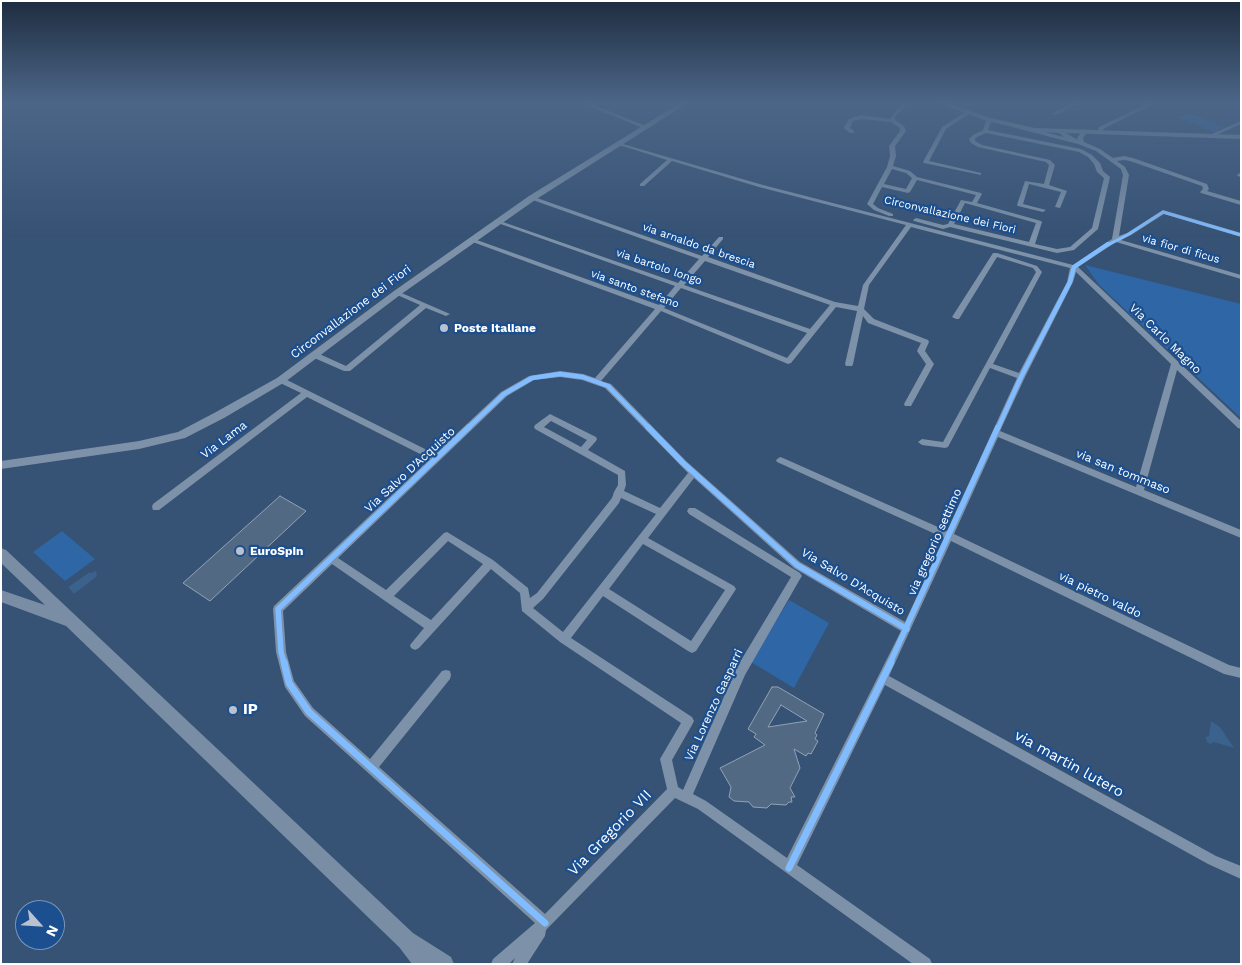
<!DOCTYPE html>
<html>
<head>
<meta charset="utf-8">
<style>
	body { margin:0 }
	#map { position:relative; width:1242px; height:965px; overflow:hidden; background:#365274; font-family:"Work Sans",sans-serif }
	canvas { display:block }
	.frame { position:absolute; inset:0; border:2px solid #fff; pointer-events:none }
	.north { position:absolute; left:15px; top:900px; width:50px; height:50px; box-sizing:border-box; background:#1b4f8f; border:1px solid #7695bc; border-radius:50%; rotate:116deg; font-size:14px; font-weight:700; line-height:20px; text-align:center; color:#fff }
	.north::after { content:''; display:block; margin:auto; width:18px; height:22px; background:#b9c2ce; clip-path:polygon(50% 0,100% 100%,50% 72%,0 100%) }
</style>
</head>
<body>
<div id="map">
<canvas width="1242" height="965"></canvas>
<div class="frame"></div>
<div class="north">N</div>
</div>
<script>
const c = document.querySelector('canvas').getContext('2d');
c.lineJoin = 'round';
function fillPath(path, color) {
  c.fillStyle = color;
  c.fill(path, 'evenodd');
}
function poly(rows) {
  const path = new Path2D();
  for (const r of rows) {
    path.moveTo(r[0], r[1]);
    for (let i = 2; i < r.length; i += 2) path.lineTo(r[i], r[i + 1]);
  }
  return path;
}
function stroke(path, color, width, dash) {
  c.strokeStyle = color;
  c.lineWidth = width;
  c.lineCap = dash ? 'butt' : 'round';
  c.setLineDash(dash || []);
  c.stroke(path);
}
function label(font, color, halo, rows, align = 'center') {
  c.font = font + ' "Work Sans",sans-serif';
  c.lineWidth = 4.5;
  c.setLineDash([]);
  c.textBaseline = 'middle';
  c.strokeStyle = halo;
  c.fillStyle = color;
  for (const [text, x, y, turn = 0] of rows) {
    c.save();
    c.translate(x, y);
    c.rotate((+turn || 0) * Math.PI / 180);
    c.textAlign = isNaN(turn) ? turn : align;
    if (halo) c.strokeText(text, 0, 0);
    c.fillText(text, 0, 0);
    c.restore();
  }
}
const green = poly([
	[1188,113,1224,127,1215,132,1179,118],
	[1085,265,1241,304,1241,418,1099,285],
	[62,531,95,559,65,581,33,552],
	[789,600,829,623,794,688,751,662]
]);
const water = poly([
	[95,571,97,573,96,577,74,594,68,587,90,572,92,573],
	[1211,721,1220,727,1234,748,1214,742,1210,744,1207,742,1205,737,1209,736]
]);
const building = poly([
	[280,496,306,511,210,601,183,583,280,496],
	[772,687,778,687,824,714,815,733,817,735,815,739,818,741,811,754,808,753,806,756,794,749,800,768,790,788,795,797,791,797,792,802,789,802,786,805,771,804,767,808,753,807,749,802,734,801,729,797,731,787,720,768,765,745,754,737,756,734,748,729,772,687],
	[781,705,807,721,768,727,781,705]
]);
const minor = poly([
	[582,103,589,103,648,127,643,128,582,103],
	[903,103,908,103,895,117,895,120,904,126,906,131,895,146,896,156,893,166,910,171,917,177,981,193,982,194,977,203,1041,221,1042,222,1035,244,1057,249,1070,247,1092,228,1104,178,1097,172,1094,164,1088,157,1079,152,986,133,977,137,975,139,975,141,982,145,1050,160,1055,165,1049,185,1067,191,1060,208,1055,207,1061,192,1029,184,1023,204,1046,210,1043,212,1018,206,1017,205,1025,181,1044,184,1049,165,1046,162,978,147,971,143,969,139,973,135,983,130,986,120,989,118,992,120,988,130,1081,149,1092,155,1100,163,1103,171,1110,177,1098,229,1074,250,1057,253,950,227,943,229,914,221,913,220,916,218,943,225,948,224,961,200,972,202,976,195,917,180,910,192,908,193,882,187,873,204,878,208,893,214,893,216,889,216,874,210,867,204,887,167,890,156,889,146,900,131,900,128,891,122,861,119,853,121,850,128,854,131,854,133,850,133,844,128,849,119,861,115,890,119,903,103],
	[892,169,906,173,912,178,906,189,884,184,892,169],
	[965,203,1036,223,1029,242,954,224,965,203],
	[1073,103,1079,103,1056,115,1051,114,1073,103],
	[1149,103,1155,103,1103,129,1102,134,1097,133,1099,127,1149,103],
	[967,111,970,113,969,114,946,129,929,161,981,173,981,175,924,163,923,162,942,127,967,111],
	[1241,121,1241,124,1212,137,1207,136,1241,121],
	[1014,124,1064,137,1056,131,1059,129,1078,140,1077,138,1082,131,1086,131,1087,132,1083,138,1084,142,1100,149,1113,158,1124,156,1133,158,1207,184,1209,189,1207,191,1241,201,1241,205,1201,193,1200,192,1203,189,1202,186,1130,161,1124,160,1117,161,1125,167,1129,175,1119,236,1127,233,1163,210,1241,233,1241,237,1164,214,1131,235,1121,240,1241,275,1241,279,1116,242,1078,267,1241,421,1241,429,1238,428,1177,370,1144,490,1241,530,1241,538,998,437,954,534,1229,665,1241,668,1241,678,1224,674,951,541,889,676,1216,856,1241,866,1241,879,1208,864,885,685,797,865,930,959,932,964,913,964,698,809,675,798,546,930,545,936,527,964,512,964,515,958,509,964,491,964,493,959,535,923,305,716,285,687,276,652,273,609,274,606,430,459,307,397,159,510,153,510,152,507,153,504,301,393,278,382,277,380,278,378,281,377,435,454,501,392,529,376,560,371,583,374,595,378,655,309,470,241,470,239,474,239,659,305,675,286,495,222,500,221,678,283,699,259,530,199,530,197,534,197,702,256,719,237,723,237,723,239,708,257,835,302,858,306,863,285,906,225,759,187,672,161,644,186,640,186,640,184,667,160,616,144,616,142,763,185,1073,265,1112,239,1123,175,1121,169,1096,151,1078,144,1012,127,1012,125,1014,124],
	[911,227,1070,268,1067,282,1019,373,993,364,1042,272,1037,266,997,253,993,253,952,317,956,319,959,319,997,257,1033,268,1036,272,943,442,922,439,918,442,922,445,945,448,948,447,990,368,1017,378,947,531,783,458,780,457,776,460,777,462,944,538,905,622,800,562,686,461,611,384,601,381,661,311,788,364,791,363,836,307,857,311,845,364,846,366,852,366,853,364,863,316,868,323,921,343,917,351,926,364,904,404,905,406,911,406,934,364,925,351,929,342,928,340,874,319,864,309,869,285,911,227],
	[705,261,830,305,810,329,684,285,705,261],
	[1076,272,1171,364,1136,487,1000,431,1025,377,1073,282,1076,272],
	[681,288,807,333,787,358,664,308,681,288],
	[560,377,582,380,605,388,688,473,660,508,624,491,626,485,625,471,588,450,596,441,597,439,596,437,550,414,535,425,534,427,535,429,618,475,618,485,614,492,612,498,537,593,530,598,528,588,493,560,447,532,444,533,386,590,338,558,507,396,534,380,560,377],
	[551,421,587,440,581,447,544,427,551,421],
	[694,478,794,568,901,631,787,858,706,801,693,794,745,675,800,579,802,576,800,573,695,508,689,508,687,511,689,514,791,577,737,667,683,790,678,787,672,760,692,725,694,721,692,717,571,638,603,596,688,651,692,653,696,651,736,589,734,586,648,538,694,478],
	[621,498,656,514,563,632,533,608,543,599,619,503,621,498],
	[448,541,483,564,431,620,394,596,448,541],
	[643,544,725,590,691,641,609,589,643,544],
	[332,564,424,628,410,645,411,648,415,650,419,648,491,569,520,593,522,611,560,642,681,723,660,759,667,789,545,914,379,767,450,679,451,675,450,671,446,670,442,671,370,759,313,708,294,681,286,652,283,611,332,564],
	[1240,173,1241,177,1238,176,1237,175,1240,173],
	[397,291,450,314,446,316,426,308,350,371,344,371,312,357,311,355,315,352,346,366,420,305,395,294,394,293,397,291]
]);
const tertiary = poly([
	[680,103,688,103,535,200,400,295,285,382,224,418,185,438,139,449,1,469,1,461,139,441,178,432,216,412,277,378,394,291,529,196,680,103],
	[938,103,948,103,991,118,1035,128,1241,135,1241,139,1035,132,987,121,938,103]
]);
const secondary = poly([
	[1,548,6,550,413,933,451,957,454,964,412,964,399,947,66,626,1,602,1,590,45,605,1,563,1,548]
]);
const cyclewayFar3 = poly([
	[1106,246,1129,234,1163,212,1241,235]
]);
const cyclewayFar2 = poly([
	[468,428,504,394,532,378,560,374,583,377,608,386,649,428],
	[998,428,1021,377,1070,282,1074,267,1108,244]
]);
const cyclewayFar1 = poly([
	[648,427,683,463,797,565,907,629],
	[284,663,281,652,278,609,469,427],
	[890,663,998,427]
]);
const cycleway = poly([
	[284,662,289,683,309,712,545,923],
	[789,868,891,662]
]);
const markers = [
	[444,328,5,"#b9c2ce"],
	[240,551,5,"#b9c2ce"],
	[233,710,5,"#b9c2ce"]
];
const farStreetnames = [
	["Circonvallazione dei Fiori",950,215,13],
	["via arnaldo da brescia",699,246,19],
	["via fior di ficus",1181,249,16],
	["via bartolo longo",659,267,19],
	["via santo stefano",635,289,20]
];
const streetNames = [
	["Circonvallazione dei Fiori",351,312,-37],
	["Via Carlo Magno",1165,339,44],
	["Via Lama",224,440,-37],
	["Via Salvo D'Acquisto",410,470,-43],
	["via san tommaso",1123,472,22],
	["via gregorio settimo",935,542,-66],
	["Via Salvo D'Acquisto",853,582,31],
	["via pietro valdo",1100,595,26],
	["Via Lorenzo Gasparri",714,705,-65]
];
const poiNames = [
	["Poste Italiane",454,328],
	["EuroSpin",250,551]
];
const nearPoinames = [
	["IP",243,710]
];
const nearStreetnames = [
	["via martin lutero",1069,764,29],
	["Via Gregorio VII",610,833,-46]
];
fillPath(green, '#2f66a5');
fillPath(water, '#3b618d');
fillPath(building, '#526984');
stroke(building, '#92a2b6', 1);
fillPath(minor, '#7d92a8');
fillPath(tertiary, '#7d92a8');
fillPath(secondary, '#798da4');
stroke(cyclewayFar3, '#80bcff', 3);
stroke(cyclewayFar2, '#80bcff', 4.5);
stroke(cyclewayFar1, '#80bcff', 5.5);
stroke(cycleway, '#80bcff', 7);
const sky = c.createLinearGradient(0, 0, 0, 238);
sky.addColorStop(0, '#1e2d40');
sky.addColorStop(0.43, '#4c6688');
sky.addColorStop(1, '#4c668800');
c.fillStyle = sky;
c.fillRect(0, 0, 1242, 238);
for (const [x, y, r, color] of markers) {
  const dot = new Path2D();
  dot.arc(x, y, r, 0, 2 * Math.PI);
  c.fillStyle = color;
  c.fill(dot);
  stroke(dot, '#1b4f8f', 2);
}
label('11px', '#fff', '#1b4f8f', farStreetnames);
label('12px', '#fff', '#1b4f8f', streetNames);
label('bold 12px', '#fff', '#1b4f8f', poiNames, 'left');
label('bold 15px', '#fff', '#1b4f8f', nearPoinames, 'left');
label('15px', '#fff', '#1b4f8f', nearStreetnames);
</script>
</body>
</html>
